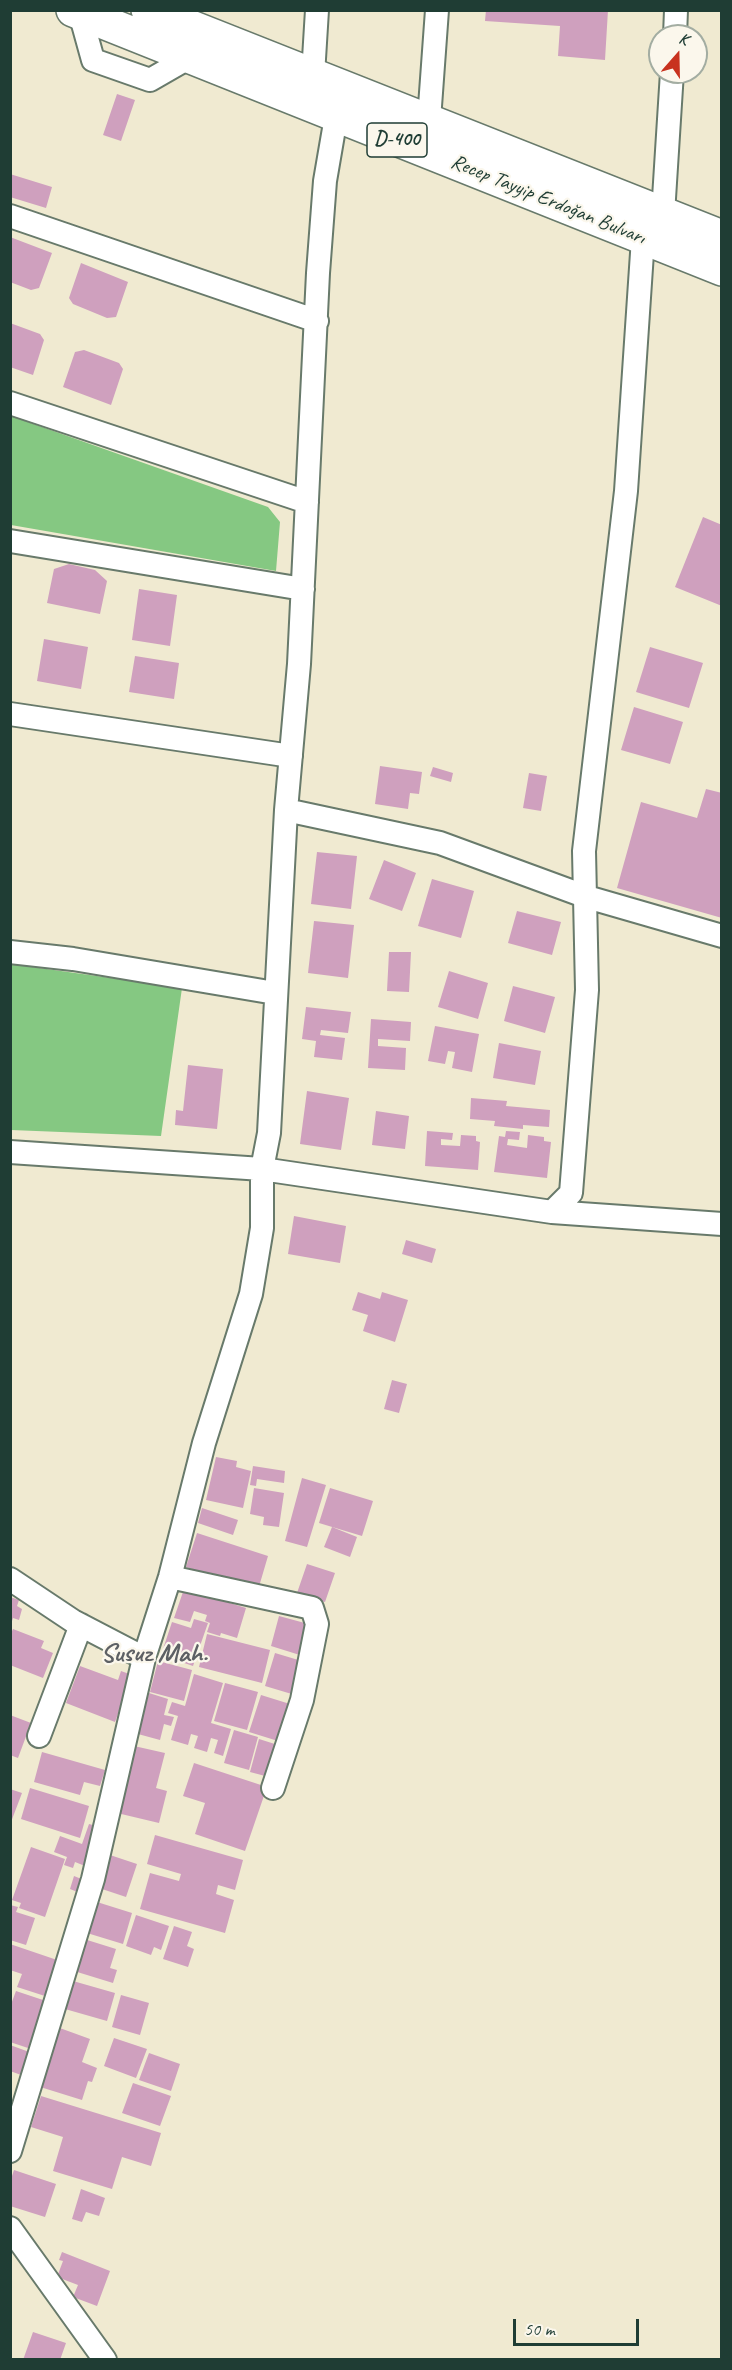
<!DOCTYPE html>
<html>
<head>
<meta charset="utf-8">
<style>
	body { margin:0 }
	#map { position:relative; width:732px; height:2370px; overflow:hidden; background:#f0ead1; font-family:Caveat,sans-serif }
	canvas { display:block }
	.frame { position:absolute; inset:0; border:12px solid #1f3d34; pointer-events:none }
	.north { position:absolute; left:648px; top:24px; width:60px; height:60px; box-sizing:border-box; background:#fbf7ec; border:2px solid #a3ada2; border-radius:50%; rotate:20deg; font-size:16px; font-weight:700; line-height:24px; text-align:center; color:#1f3d34 }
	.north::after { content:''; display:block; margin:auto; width:21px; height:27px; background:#c8321e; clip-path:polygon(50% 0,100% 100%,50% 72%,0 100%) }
	.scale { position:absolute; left:513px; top:2319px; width:126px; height:27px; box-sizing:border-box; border:3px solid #1f3d34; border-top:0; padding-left:8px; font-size:18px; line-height:21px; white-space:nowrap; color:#1f3d34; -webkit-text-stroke:4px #fbf7ec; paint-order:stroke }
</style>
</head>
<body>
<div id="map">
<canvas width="732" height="2370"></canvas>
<div class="frame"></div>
<div class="north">K</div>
<div class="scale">50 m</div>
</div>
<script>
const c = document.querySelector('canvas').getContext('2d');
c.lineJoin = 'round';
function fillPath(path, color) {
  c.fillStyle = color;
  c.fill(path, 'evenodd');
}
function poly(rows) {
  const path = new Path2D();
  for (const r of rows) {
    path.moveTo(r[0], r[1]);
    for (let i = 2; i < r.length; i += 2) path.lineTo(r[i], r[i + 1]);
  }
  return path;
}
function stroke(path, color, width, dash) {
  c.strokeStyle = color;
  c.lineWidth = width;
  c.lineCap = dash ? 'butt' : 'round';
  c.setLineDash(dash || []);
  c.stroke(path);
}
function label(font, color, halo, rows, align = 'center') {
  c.font = font + ' Caveat,sans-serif';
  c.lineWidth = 4.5;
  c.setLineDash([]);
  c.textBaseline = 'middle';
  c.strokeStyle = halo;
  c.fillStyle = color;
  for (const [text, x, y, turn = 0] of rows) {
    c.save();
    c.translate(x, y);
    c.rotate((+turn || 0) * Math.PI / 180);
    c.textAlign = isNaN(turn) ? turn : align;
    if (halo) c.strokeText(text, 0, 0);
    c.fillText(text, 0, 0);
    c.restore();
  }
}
const green = poly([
	[11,416,268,507,280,522,276,571,11,525],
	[11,964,182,988,161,1136,11,1130]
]);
const building = poly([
	[486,10,608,10,605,60,558,56,560,26,485,21],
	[117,94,135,100,121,141,103,135],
	[10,174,52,187,46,208,10,197],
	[10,237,52,253,39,288,31,290,10,282],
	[81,263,128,282,116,317,107,318,73,304,69,298],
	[10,323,40,334,44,340,33,375,10,367],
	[84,350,119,363,123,369,111,405,63,387,75,352],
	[703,517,722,525,722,606,675,587],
	[69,564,95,570,107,581,100,614,47,603,54,569],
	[139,589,177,595,170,646,132,640],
	[44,639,88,647,81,689,37,681],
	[650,647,703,663,689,708,636,692],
	[135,656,179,663,174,699,129,692],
	[634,707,683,722,670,764,621,750],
	[380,766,422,772,419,794,410,793,408,809,375,804],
	[433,767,453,773,451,782,430,776],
	[529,773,547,776,541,811,523,808],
	[706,789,722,793,722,918,617,888,641,802,697,818],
	[317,852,357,856,351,909,311,904],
	[384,860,416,873,402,911,369,899],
	[432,879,474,891,461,938,418,926],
	[517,911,561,922,552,955,508,943],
	[314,921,354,925,348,978,308,973],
	[389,952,411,952,409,992,387,991],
	[449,971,488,983,478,1019,438,1007],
	[513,986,555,997,545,1033,504,1021],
	[306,1007,351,1012,348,1033,321,1030,320,1035,345,1038,342,1060,314,1057,316,1041,302,1039],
	[371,1019,411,1022,410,1041,378,1039,378,1046,406,1048,405,1070,368,1068],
	[435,1026,479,1034,472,1072,452,1068,455,1052,448,1051,445,1064,428,1061],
	[499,1043,541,1051,535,1085,493,1078],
	[188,1065,223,1069,217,1129,175,1125,176,1110,183,1111],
	[307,1091,349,1098,341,1150,300,1144],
	[471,1098,507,1101,506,1106,550,1110,549,1127,523,1125,523,1129,494,1126,495,1121,470,1119],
	[376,1111,409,1116,405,1149,372,1145],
	[427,1131,453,1133,452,1140,441,1139,441,1145,460,1146,461,1135,476,1136,476,1141,480,1142,478,1170,425,1166],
	[506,1131,520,1132,519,1140,508,1139,507,1145,527,1148,528,1135,544,1137,544,1141,551,1142,547,1178,494,1172,499,1136,505,1137],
	[294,1216,346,1226,340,1263,288,1254],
	[406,1240,436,1249,432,1263,402,1254],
	[358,1292,380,1299,382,1292,408,1300,395,1342,363,1331,368,1315,352,1310],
	[392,1380,407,1384,399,1413,384,1409],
	[216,1457,237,1461,236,1467,251,1471,243,1508,206,1500],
	[253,1466,285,1471,284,1483,257,1479,256,1486,250,1485],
	[302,1478,326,1485,307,1547,285,1541],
	[254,1488,284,1493,279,1527,263,1525,264,1517,250,1514],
	[330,1488,373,1501,362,1536,319,1523],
	[202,1508,238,1520,233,1535,198,1523],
	[332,1527,357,1537,350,1557,324,1547],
	[197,1533,268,1556,258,1590,186,1567],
	[307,1564,335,1573,325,1602,297,1593],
	[184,1589,246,1608,237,1638,221,1633,220,1636,207,1632,210,1623,205,1621,207,1615,194,1611,190,1622,174,1618],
	[10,1597,19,1600,17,1606,22,1609,19,1620,13,1618,11,1624],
	[279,1616,312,1625,303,1656,271,1646],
	[194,1619,208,1623,193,1666,161,1655,172,1622,191,1628],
	[13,1629,44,1641,41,1648,53,1653,43,1678,10,1665,10,1635],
	[207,1634,270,1650,262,1683,199,1667],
	[275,1653,305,1662,295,1695,265,1686],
	[158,1661,192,1670,184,1701,150,1692],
	[80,1666,118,1680,121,1671,132,1675,115,1722,66,1703],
	[194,1674,223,1683,211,1723,231,1729,223,1756,214,1753,218,1740,211,1738,207,1752,194,1748,198,1736,191,1734,188,1745,171,1740,178,1716,168,1713,172,1702,185,1706],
	[225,1683,258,1692,247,1730,214,1721],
	[149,1693,168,1699,164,1715,174,1717,171,1726,164,1724,160,1740,138,1734],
	[261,1695,290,1704,278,1741,249,1732],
	[10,1715,31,1723,18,1758,10,1755],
	[234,1730,258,1737,249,1770,224,1763],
	[259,1739,278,1745,269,1777,250,1772],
	[134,1746,165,1753,156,1788,167,1791,159,1823,117,1813],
	[42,1752,105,1770,100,1786,84,1782,80,1795,34,1782],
	[194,1763,267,1787,245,1851,195,1834,205,1803,183,1796],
	[30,1788,89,1806,80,1838,21,1819],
	[10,1789,22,1793,11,1822,10,1822],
	[89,1824,100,1827,85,1866,75,1862,73,1868,64,1865,67,1857,54,1852,60,1836,82,1844],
	[155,1835,243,1860,235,1890,218,1885,216,1894,234,1900,225,1933,140,1909,150,1873,179,1881,181,1874,147,1864],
	[31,1847,65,1859,45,1917,19,1908,21,1903,12,1900],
	[110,1855,137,1864,126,1897,99,1888],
	[74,1876,84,1880,80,1893,70,1889],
	[97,1902,132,1913,123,1944,87,1933],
	[10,1905,18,1907,16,1912,35,1918,26,1945,10,1940],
	[136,1915,169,1926,161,1950,154,1947,151,1955,126,1946],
	[174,1926,192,1932,187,1946,194,1949,188,1967,163,1959],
	[84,1939,116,1949,110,1968,117,1970,113,1983,74,1971],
	[10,1944,60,1961,48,1997,17,1987,22,1974,10,1970],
	[73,1981,115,1993,107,2021,65,2009],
	[16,1991,46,2001,31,2049,10,2042,10,2007],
	[121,1995,149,2003,140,2035,112,2027],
	[57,2027,90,2039,82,2062,97,2068,92,2082,88,2081,82,2100,37,2086],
	[114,2038,147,2049,136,2078,104,2066],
	[10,2045,32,2053,24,2076,10,2071],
	[149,2053,180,2064,171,2091,139,2080],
	[133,2083,171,2096,160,2126,122,2113],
	[41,2096,161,2133,151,2166,122,2157,112,2189,53,2171,63,2137,31,2127],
	[14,2170,56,2184,45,2217,10,2206,10,2182],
	[81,2189,105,2198,99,2216,86,2212,82,2222,72,2219],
	[62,2252,110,2271,97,2306,73,2297,78,2285,57,2277,63,2261,59,2260],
	[33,2332,66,2343,60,2360,23,2360]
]);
const minor = poly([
	[80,13,93,60,150,80,190,57],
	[675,36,676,10],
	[313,75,317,10],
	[429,120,437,10],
	[663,214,672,72],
	[10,216,317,321],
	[10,403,307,502],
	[10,541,303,589],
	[10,714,291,756],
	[286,810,440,843,587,897,722,936],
	[10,952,73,959,275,993],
	[10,1152,262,1169,552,1212,571,1193,587,990,584,851,626,491,643,238],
	[552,1212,722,1224],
	[170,1577,312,1608,317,1624,302,1700,273,1788],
	[10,1579,73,1621,144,1658],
	[39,1736,81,1625],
	[10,2151,93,1879,144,1658,170,1577,204,1443,251,1294,262,1228,262,1169,269,1133,286,810,299,664,318,273,325,181,336,117],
	[10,2228,105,2360]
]);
const highway = poly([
	[73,10,722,269],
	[148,10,722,237]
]);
const shields = [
	[397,140,60]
];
const shieldNames = [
	["D-400",397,140]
];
const streetNames = [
	["Recep Tayyip Erdoğan Bulvarı",548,200,22]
];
const districtNames = [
	["Susuz Mah.",154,1654]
];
fillPath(green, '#85c882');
fillPath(building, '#cfa0be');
stroke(minor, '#687a6b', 26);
stroke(highway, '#687a6b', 36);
stroke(minor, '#fff', 22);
stroke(highway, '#fff', 33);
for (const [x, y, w] of shields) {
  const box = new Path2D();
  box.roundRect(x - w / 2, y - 17, w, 34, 4.5);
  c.fillStyle = '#fbf7ec';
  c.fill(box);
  stroke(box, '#1f3d34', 1.5);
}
label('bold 20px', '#1f3d34', null, shieldNames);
label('21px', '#1f3d34', '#fbf7ec', streetNames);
label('bold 27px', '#5d6064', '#fbf7ec', districtNames);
</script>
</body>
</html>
